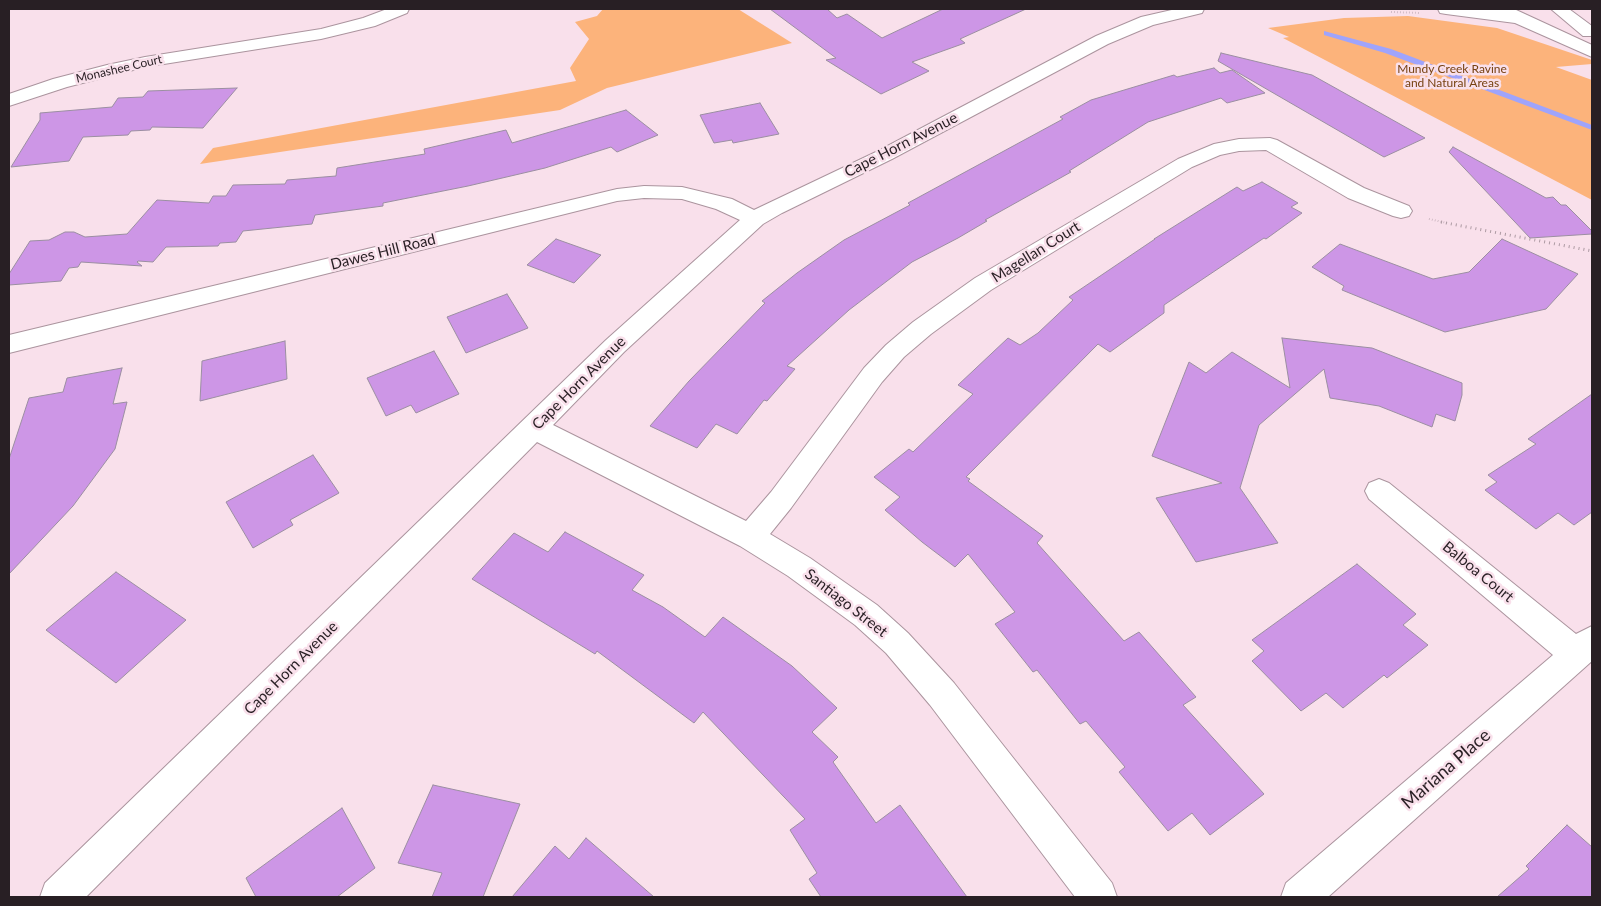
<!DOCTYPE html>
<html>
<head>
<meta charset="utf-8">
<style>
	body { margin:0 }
	#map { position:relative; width:1601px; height:906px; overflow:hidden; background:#f9e0eb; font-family:Lato,sans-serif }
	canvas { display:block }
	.frame { position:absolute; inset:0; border:10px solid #281f24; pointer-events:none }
</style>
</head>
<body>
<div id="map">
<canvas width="1601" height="906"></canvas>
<div class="frame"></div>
</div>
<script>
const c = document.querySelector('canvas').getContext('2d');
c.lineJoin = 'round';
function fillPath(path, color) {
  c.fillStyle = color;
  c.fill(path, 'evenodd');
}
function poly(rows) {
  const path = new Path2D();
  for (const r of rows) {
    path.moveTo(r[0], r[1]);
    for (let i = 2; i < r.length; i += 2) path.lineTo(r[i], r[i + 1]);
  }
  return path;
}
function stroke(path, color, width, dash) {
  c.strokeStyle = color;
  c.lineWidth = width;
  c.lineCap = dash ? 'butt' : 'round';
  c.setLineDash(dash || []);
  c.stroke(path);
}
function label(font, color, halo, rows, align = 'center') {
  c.font = font + ' Lato,sans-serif';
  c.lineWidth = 5;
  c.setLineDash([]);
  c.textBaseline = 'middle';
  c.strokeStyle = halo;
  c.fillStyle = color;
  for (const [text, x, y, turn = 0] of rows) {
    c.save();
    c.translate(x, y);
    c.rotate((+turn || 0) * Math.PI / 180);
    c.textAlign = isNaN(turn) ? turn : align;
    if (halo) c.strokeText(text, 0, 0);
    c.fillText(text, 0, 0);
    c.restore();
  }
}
const green = poly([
	[603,9,738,9,792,43,607,88,560,110,200,164,213,148,576,81,570,68,589,39,575,22,597,16],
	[1408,16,1497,28,1592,60,1592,64,1556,67,1592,80,1592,200,1283,38,1289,37,1268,28,1344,18]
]);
const stream = poly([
	[1324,31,1391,49,1592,125,1592,130,1385,53,1324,35,1324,31]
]);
const building = poly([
	[770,9,827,9,837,18,847,14,882,38,943,9,1026,9,960,39,965,43,912,62,929,71,881,94,826,60,836,58,770,9],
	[1221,53,1312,75,1425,138,1384,157,1218,61,1221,53],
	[1214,68,1220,73,1232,70,1265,93,1227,103,1221,98,1148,122,1069,171,1071,172,985,220,987,221,958,238,912,262,849,310,787,366,795,369,767,401,764,400,737,434,716,424,697,448,650,426,689,381,765,303,762,301,797,273,844,240,910,205,908,203,1063,119,1060,117,1091,100,1174,75,1177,77,1214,68],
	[237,88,203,128,152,127,150,130,131,131,128,135,83,137,69,161,11,167,40,120,40,113,112,107,118,98,143,97,148,91,237,88],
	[760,103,779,134,733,143,732,140,714,143,700,115,760,103],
	[626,110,658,135,617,152,611,147,545,168,468,186,383,203,383,206,315,215,312,224,243,231,236,242,220,243,218,246,166,247,153,262,138,261,137,262,142,266,81,262,78,267,69,268,61,281,9,285,9,274,30,241,49,240,65,232,74,232,85,237,127,234,157,200,209,203,213,196,226,196,233,185,285,184,287,180,336,176,337,168,425,154,424,149,506,130,512,143,626,110],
	[1453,147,1546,198,1553,197,1561,205,1566,205,1592,231,1592,234,1530,238,1449,152,1453,147],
	[1262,182,1298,203,1291,207,1302,213,1266,239,1264,238,1164,305,1164,313,1110,352,1098,344,966,477,970,479,968,481,1043,536,1037,543,1124,641,1139,632,1196,697,1183,705,1264,794,1210,835,1192,813,1168,831,1119,772,1125,767,1086,721,1080,724,1037,670,1033,672,995,624,1015,612,968,554,955,567,922,542,885,510,900,497,874,477,909,449,913,452,973,394,958,385,1008,338,1020,345,1038,333,1073,300,1069,297,1155,239,1154,239,1237,187,1243,191,1262,182],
	[556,239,601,255,574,283,527,265,556,239],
	[1502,239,1578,274,1546,309,1445,332,1342,290,1344,286,1312,267,1340,244,1433,279,1469,272,1502,239],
	[507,294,528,328,466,353,447,317,507,294],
	[1282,338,1372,348,1462,383,1462,395,1455,421,1436,414,1432,427,1379,406,1330,398,1324,369,1259,425,1240,488,1278,543,1196,562,1156,498,1222,483,1152,456,1189,362,1206,373,1232,352,1290,388,1282,338],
	[285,341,287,379,200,401,202,361,285,341],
	[434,351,459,394,416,413,411,405,386,416,367,378,434,351],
	[122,368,113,404,127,402,115,449,73,506,9,574,9,459,29,398,63,392,67,378,122,368],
	[1592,394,1592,512,1574,525,1558,513,1536,529,1485,490,1497,482,1488,475,1536,444,1528,439,1592,394],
	[313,455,339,493,290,520,293,525,253,548,226,502,313,455],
	[565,532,644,575,632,590,663,607,705,637,723,617,792,666,837,708,812,732,838,757,833,762,876,823,900,805,967,897,821,897,809,879,817,873,790,830,805,819,703,712,694,723,597,651,595,654,472,579,514,533,548,552,565,532],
	[1357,564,1416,614,1403,625,1428,645,1387,678,1384,675,1343,708,1326,693,1301,711,1252,661,1264,651,1252,640,1357,564],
	[116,572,186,620,116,683,46,630,116,572],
	[433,785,520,804,483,897,432,897,442,873,398,863,433,785],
	[342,808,375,868,337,897,256,897,246,878,342,808],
	[1567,825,1592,847,1592,897,1497,897,1529,869,1526,866,1567,825],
	[586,838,654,897,512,897,555,846,569,859,586,838]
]);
const pathFar1 = poly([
	[1391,12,1421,13],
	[1429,219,1447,223]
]);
const path = poly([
	[1441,222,1592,251]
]);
const minor = poly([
	[387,9,409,9,407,13,375,26,321,39,145,67,67,87,9,106,9,94,53,79,107,65,145,57,321,29,363,18,387,9],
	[1176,9,1204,9,1202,13,1153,25,1108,44,892,159,782,213,763,224,624,352,553,425,746,521,771,492,864,368,886,345,913,322,975,278,1178,159,1214,144,1239,139,1270,138,1277,140,1364,188,1409,206,1412,211,1409,216,1401,218,1393,216,1348,198,1266,150,1239,151,1220,155,1192,167,991,290,931,334,904,357,882,382,791,508,770,534,810,558,877,605,908,633,954,683,1112,883,1117,897,1075,897,930,705,886,653,855,625,788,576,740,546,537,442,86,897,40,897,45,883,606,340,740,220,716,209,682,199,644,198,617,201,9,353,9,335,617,189,644,186,682,187,732,199,754,210,878,151,1096,36,1141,17,1176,9],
	[1379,479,1389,483,1576,634,1592,626,1592,661,1328,897,1281,897,1286,883,1553,655,1369,499,1365,491,1369,483,1379,479]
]);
const major = poly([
	[1438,9,1514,9,1592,45,1592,57,1515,23,1446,14,1440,13,1438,9],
	[1551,9,1569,9,1592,26,1592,36,1583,36,1551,9]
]);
const farStreetnames = [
	["Monashee Court",119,69,-13]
];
const farParknames = [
	["Mundy Creek Ravine",1452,69],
	["and Natural Areas",1452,83]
];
const streetNames = [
	["Cape Horn Avenue",901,145,-27],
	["Dawes Hill Road",383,252,-14],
	["Magellan Court",1036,252,-32],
	["Cape Horn Avenue",579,383,-45],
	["Balboa Court",1478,572,39],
	["Santiago Street",846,603,38],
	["Cape Horn Avenue",291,668,-45]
];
const nearStreetnames = [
	["Mariana Place",1446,769,-41]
];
fillPath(green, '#fcb37b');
fillPath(stream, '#9fa4fc');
fillPath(building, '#cd96e6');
stroke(building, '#9b8ea1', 1);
stroke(minor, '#ab949e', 2);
stroke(major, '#ab949e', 2);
stroke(pathFar1, '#ad9aa3', 2, [0.5, 2.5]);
stroke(path, '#ad9aa3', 3, [1, 4]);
fillPath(minor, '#fff');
fillPath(major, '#fff');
label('12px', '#281f24', '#f9e0eb', farStreetnames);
label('12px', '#774212', '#f9e0eb', farParknames);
label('15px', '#281f24', '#f9e0eb', streetNames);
label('18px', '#281f24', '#f9e0eb', nearStreetnames);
</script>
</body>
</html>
